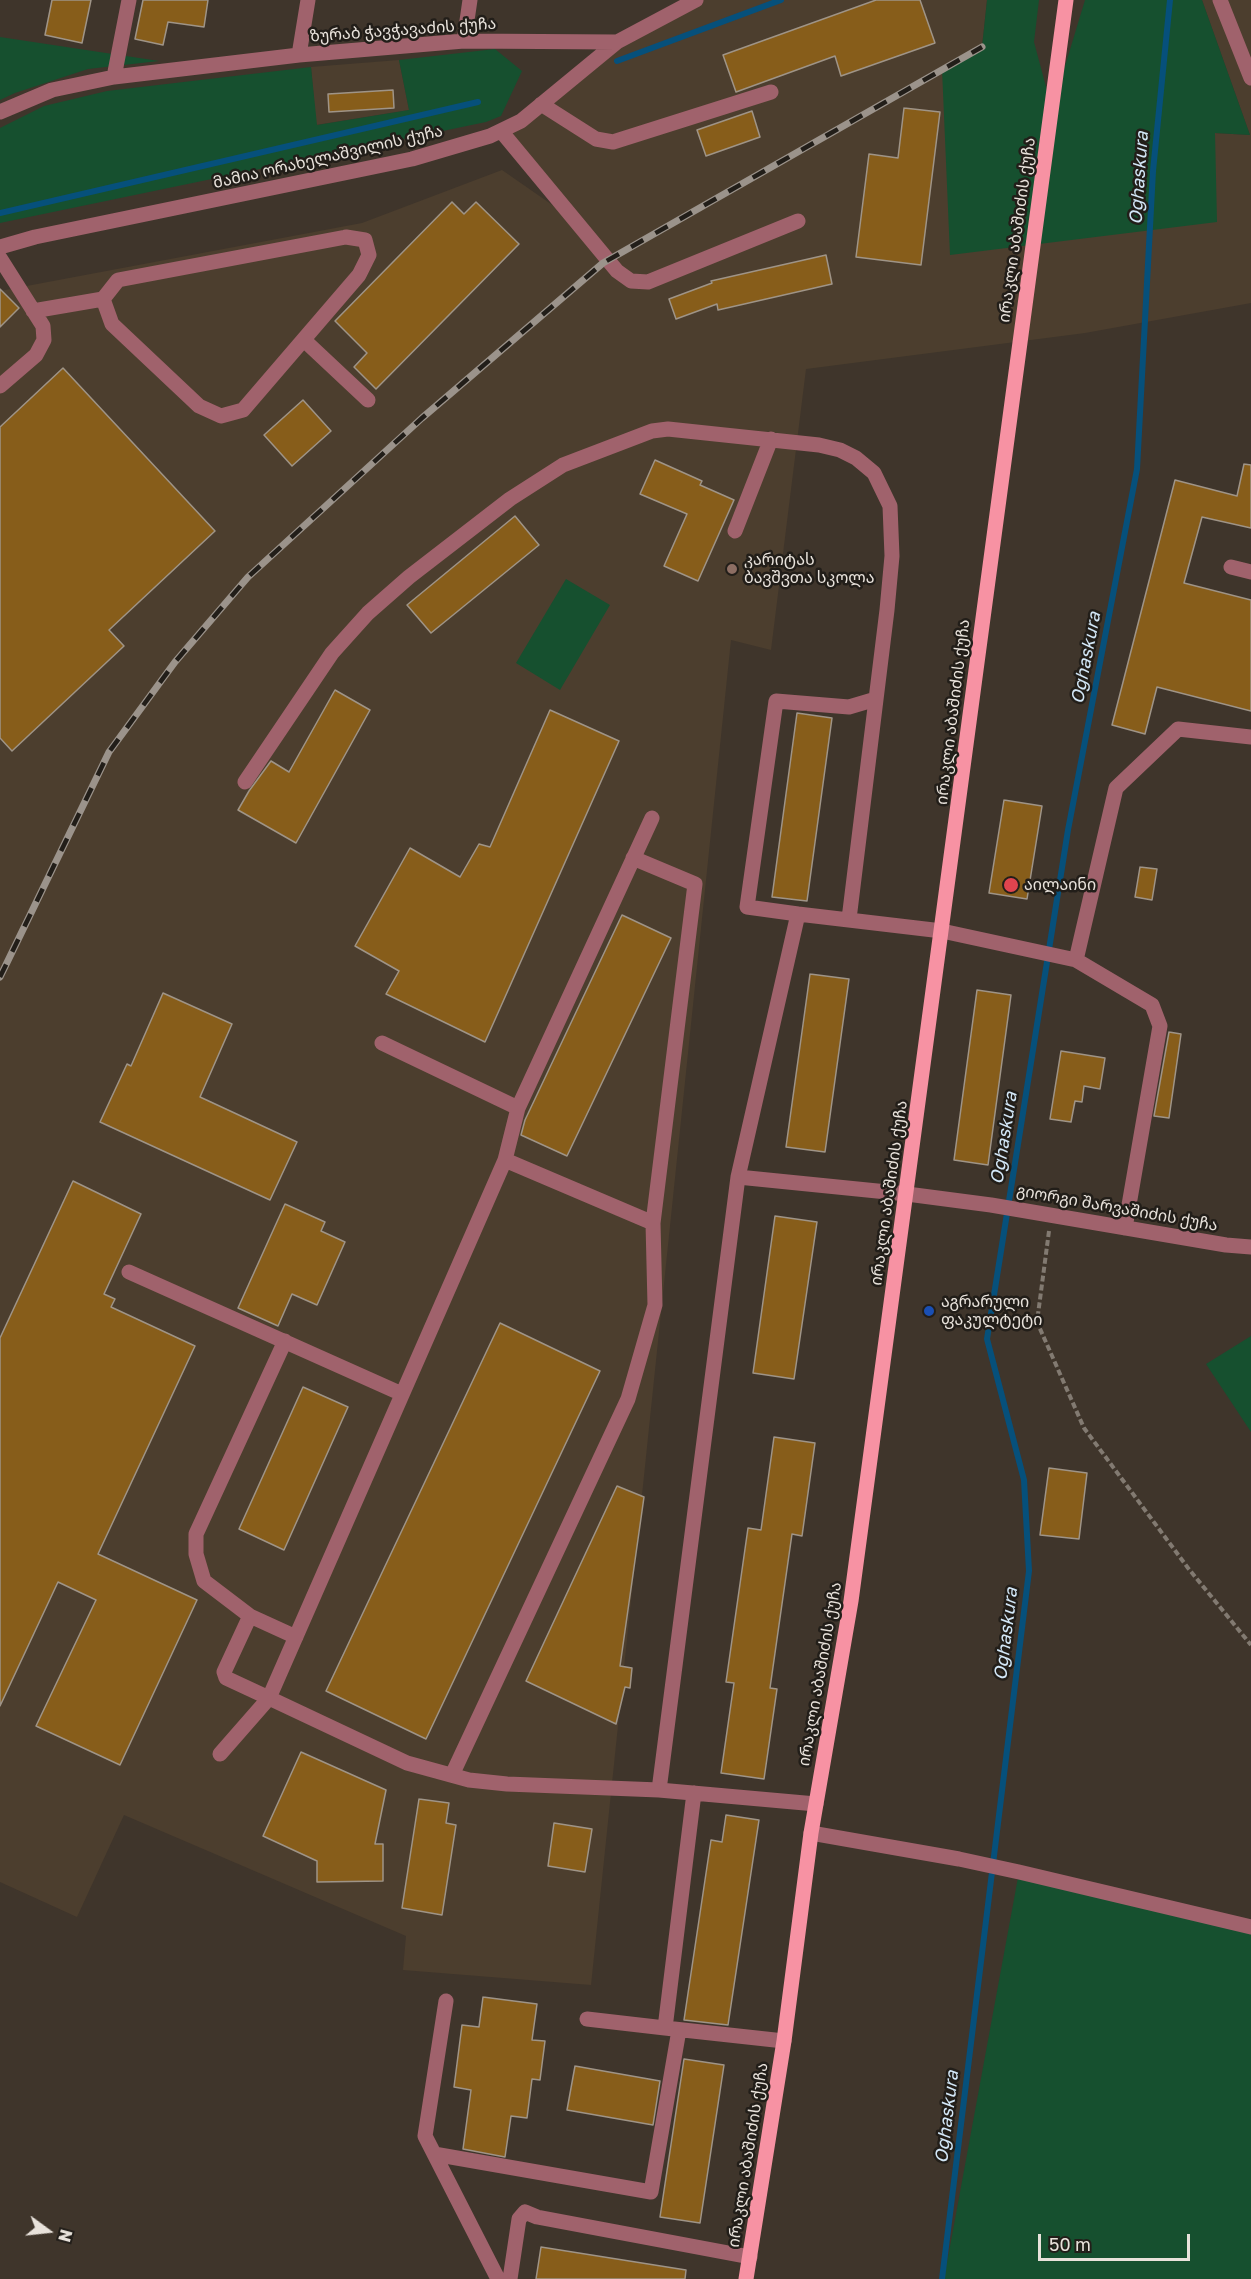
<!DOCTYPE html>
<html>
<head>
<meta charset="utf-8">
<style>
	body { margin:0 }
	#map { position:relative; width:1251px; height:2279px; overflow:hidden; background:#3f352b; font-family:"Golos Text",sans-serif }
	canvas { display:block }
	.north { position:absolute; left:18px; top:2201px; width:60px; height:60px; -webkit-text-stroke:4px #221e19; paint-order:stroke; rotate:105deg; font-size:16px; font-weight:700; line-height:24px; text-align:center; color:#e8e2db }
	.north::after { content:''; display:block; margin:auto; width:21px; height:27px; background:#e8e2db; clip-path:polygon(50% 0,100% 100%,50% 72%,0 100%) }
	.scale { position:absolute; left:1038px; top:2234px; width:152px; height:27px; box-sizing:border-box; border:3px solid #e8e2db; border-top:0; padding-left:8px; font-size:18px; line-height:21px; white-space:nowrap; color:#e8e2db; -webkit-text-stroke:4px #221e19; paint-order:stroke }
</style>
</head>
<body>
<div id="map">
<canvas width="1251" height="2279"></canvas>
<div class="north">N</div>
<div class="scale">50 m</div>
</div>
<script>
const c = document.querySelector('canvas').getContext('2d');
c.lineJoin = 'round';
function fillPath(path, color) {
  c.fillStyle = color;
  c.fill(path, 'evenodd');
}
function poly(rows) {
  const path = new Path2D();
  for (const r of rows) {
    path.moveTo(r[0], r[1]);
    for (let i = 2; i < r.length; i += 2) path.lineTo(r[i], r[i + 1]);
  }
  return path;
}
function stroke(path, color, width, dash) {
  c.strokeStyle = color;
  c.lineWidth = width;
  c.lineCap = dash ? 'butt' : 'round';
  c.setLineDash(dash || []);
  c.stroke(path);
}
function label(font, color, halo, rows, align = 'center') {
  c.font = font + ' "Golos Text","Noto Sans Georgian",sans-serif';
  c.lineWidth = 5;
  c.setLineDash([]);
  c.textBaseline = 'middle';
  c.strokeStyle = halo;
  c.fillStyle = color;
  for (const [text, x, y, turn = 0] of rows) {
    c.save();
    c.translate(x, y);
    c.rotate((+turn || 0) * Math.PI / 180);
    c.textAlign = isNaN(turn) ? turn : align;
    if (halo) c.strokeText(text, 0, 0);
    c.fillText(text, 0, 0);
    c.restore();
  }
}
const built = poly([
	[696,0,987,0,982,47,1216,222,1214,133,1250,135,1202,0,1251,0,1251,303,1085,333,806,369,771,650,731,640,591,1985,403,1970,406,1936,124,1815,77,1917,0,1882,0,291,362,223,502,170,574,220,501,131,617,42],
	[399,60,409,110,316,125,311,67]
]);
const green = poly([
	[987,0,1039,0,1034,42,1052,109,1085,0,1202,0,1250,135,1215,133,1217,222,950,255,942,69,982,47],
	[0,37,159,61,88,69,15,93,0,100],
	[495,49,522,71,501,116,486,122,0,223,0,128,44,106,107,91,311,67,317,125,409,110,399,60],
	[566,579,610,605,560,690,516,663],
	[1251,1336,1251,1432,1206,1364],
	[1019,1872,1251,1927,1251,2279,944,2279]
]);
const stream = poly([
	[617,61,781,0],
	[0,213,478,102],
	[942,2279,1029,1571,1024,1480,987,1339,1068,830,1137,469,1153,171,1170,0]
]);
const building = poly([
	[52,0,91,0,82,43,45,35,52,0],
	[143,0,208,0,204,27,168,22,163,45,135,39,143,0],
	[876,0,920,0,935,43,841,76,835,56,736,92,723,55,876,0],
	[393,90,394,108,329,112,328,94,393,90],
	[904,108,940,112,921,265,856,257,869,154,898,158,904,108],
	[752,111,760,137,706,156,697,130,752,111],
	[452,202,464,214,476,202,519,244,376,389,354,367,367,353,335,321,452,202],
	[826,255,832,284,718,310,717,304,676,319,669,299,712,283,711,281,826,255],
	[0,289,19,308,0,327,0,289],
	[63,368,215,531,109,630,124,646,12,751,0,738,0,427,63,368],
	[303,400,331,431,292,466,264,435,303,400],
	[655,460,702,481,700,485,734,500,698,581,664,566,687,514,640,494,655,460],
	[1244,464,1251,465,1251,528,1202,517,1184,583,1251,600,1251,711,1157,687,1145,734,1112,725,1175,480,1237,496,1244,464],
	[515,516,539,545,431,633,407,605,515,516],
	[335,690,370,710,296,843,238,810,249,791,271,761,289,772,335,690],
	[550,710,619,741,485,1042,386,994,399,971,355,946,410,848,460,877,479,844,490,847,550,710],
	[797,713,832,718,807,901,772,897,797,713],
	[1004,800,1042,806,1027,899,989,893,1004,800],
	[1140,867,1157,869,1152,900,1135,897,1140,867],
	[622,915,671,938,567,1156,521,1135,525,1120,622,915],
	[810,974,849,979,825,1152,786,1147,810,974],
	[977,990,1011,995,988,1165,954,1160,977,990],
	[163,993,232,1024,200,1097,297,1142,270,1200,100,1122,127,1064,131,1066,163,993],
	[1169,1032,1181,1034,1169,1118,1154,1116,1169,1032],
	[1061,1051,1105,1058,1100,1089,1084,1086,1082,1102,1075,1101,1071,1122,1050,1119,1061,1051],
	[73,1181,141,1214,104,1294,115,1299,111,1307,195,1346,98,1554,197,1600,120,1765,36,1726,96,1600,58,1582,0,1706,0,1338,73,1181],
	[285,1204,325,1222,321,1231,345,1242,317,1305,292,1294,278,1326,238,1308,285,1204],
	[775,1216,817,1222,794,1379,753,1373,775,1216],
	[500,1323,600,1371,426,1739,326,1691,500,1323],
	[303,1387,348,1407,284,1550,239,1529,303,1387],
	[774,1437,815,1443,802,1536,792,1534,770,1688,777,1689,764,1779,721,1773,734,1683,726,1682,748,1528,761,1530,774,1437],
	[1049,1468,1087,1473,1079,1539,1040,1535,1049,1468],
	[617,1486,644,1497,620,1666,632,1668,630,1688,625,1687,616,1724,526,1681,617,1486],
	[301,1752,386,1790,375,1844,383,1844,383,1881,317,1882,317,1861,263,1836,301,1752],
	[419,1799,449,1803,446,1823,456,1825,442,1915,402,1908,419,1799],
	[726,1815,759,1820,728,2025,684,2020,711,1840,722,1842,726,1815],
	[554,1823,592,1829,585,1872,548,1866,554,1823],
	[483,1997,537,2004,532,2040,545,2041,540,2080,532,2079,527,2118,511,2116,505,2157,463,2149,471,2090,454,2087,462,2025,479,2027,483,1997],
	[684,2059,724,2065,700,2223,660,2217,684,2059],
	[575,2066,660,2081,653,2125,567,2110,575,2066],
	[541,2247,686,2270,685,2279,536,2279,541,2247]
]);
const path = poly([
	[1049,1231,1037,1322,1084,1428,1188,1568,1251,1645]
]);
const minor = poly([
	[1220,0,1251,78],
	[464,41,470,0],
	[299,55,308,0],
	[114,77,129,0],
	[541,104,596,139,613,142,771,92],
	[0,112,52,90,114,77,299,55,464,41,617,42],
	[501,131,617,271,631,281,648,282,798,221],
	[346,237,365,240,369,255,359,275,243,410,221,416,199,406,112,324,103,299,118,280,346,237],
	[0,247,35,237,412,159,490,136,521,121,617,42,696,0],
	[0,258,43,326,44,340,36,355,0,386],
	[33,311,103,299],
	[304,340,368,400],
	[735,531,771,439],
	[1231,567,1251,572],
	[245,782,332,653,368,613,409,577,510,499,563,465,652,431,668,429,819,445,840,450,856,458,874,473,890,506,892,556,887,610,849,919],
	[652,818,518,1108,505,1160,269,1698,407,1763,469,1780,507,1784,659,1790,816,1804],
	[798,914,747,907,776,701,849,707,876,699],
	[1076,960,1116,788,1178,729,1251,737],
	[382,1043,518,1108],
	[505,1160,653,1223,695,884,633,858],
	[738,1177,907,1194,991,1205,1226,1245,1251,1247],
	[129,1272,402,1394],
	[285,1341,196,1534,196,1554,204,1581,250,1616,296,1637],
	[220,1754,269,1698,226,1678,224,1672,250,1616],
	[452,1775,628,1399,655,1305,653,1223],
	[659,1790,738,1177,798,914,942,931,1076,960,1152,1005,1160,1026,1125,1228],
	[694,1793,665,2028,784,2041],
	[811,1833,959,1859,1019,1872,1251,1927],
	[446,2001,425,2136,498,2279],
	[587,2019,665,2028],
	[434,2154,651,2192,679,2030],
	[510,2279,519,2219,525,2212,537,2217,750,2257]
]);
const major = poly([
	[746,2279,784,2041,811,1833,851,1601,1066,0]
]);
const rail = poly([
	[0,977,109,752,175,662,248,577,422,418,603,263,982,47]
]);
const markers = [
	[732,569,6,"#8d6e63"],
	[1011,885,8,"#e0444e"],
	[929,1311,6,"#1a4fb4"]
];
const streetNames = [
	["ზურაბ ჭავჭავაძის ქუჩა",403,30,-4],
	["მამია ორახელაშვილის ქუჩა",328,157,-13],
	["ირაკლი აბაშიძის ქუჩა",1017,230,-82],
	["ირაკლი აბაშიძის ქუჩა",953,712,-83],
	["ირაკლი აბაშიძის ქუჩა",889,1193,-82],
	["გიორგი შარვაშიძის ქუჩა",1117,1208,10],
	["ირაკლი აბაშიძის ქუჩა",820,1674,-80],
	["ირაკლი აბაშიძის ქუჩა",748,2155,-81]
];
const poiNames = [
	["კარიტას",744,560],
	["ბავშვთა სკოლა",744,578],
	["აილაინი",1024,885],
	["აგრარული",941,1302],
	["ფაკულტეტი",941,1320]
];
const waterNames = [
	["Oghaskura",1139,178,-86],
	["Oghaskura",1086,658,-79],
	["Oghaskura",1004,1138,-81],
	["Oghaskura",1006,1634,-83],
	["Oghaskura",947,2117,-83]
];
fillPath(built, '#4c3e2e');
fillPath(green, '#16502f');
stroke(stream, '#06507b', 6);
fillPath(building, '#875d1a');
stroke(building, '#9f9487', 1.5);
stroke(path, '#827a71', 4, [6, 3]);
stroke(minor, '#a0626c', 15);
stroke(major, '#f792a3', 15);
stroke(rail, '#9b938b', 7);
stroke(rail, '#221e19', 4.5, [14]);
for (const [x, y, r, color] of markers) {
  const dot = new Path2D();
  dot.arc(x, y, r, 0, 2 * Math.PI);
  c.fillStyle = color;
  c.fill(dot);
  stroke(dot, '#221e19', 2);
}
label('16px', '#e8e2db', '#221e19', streetNames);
label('16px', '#e8e2db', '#221e19', poiNames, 'left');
label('italic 18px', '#d3e7f7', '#221e19', waterNames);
</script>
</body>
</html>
